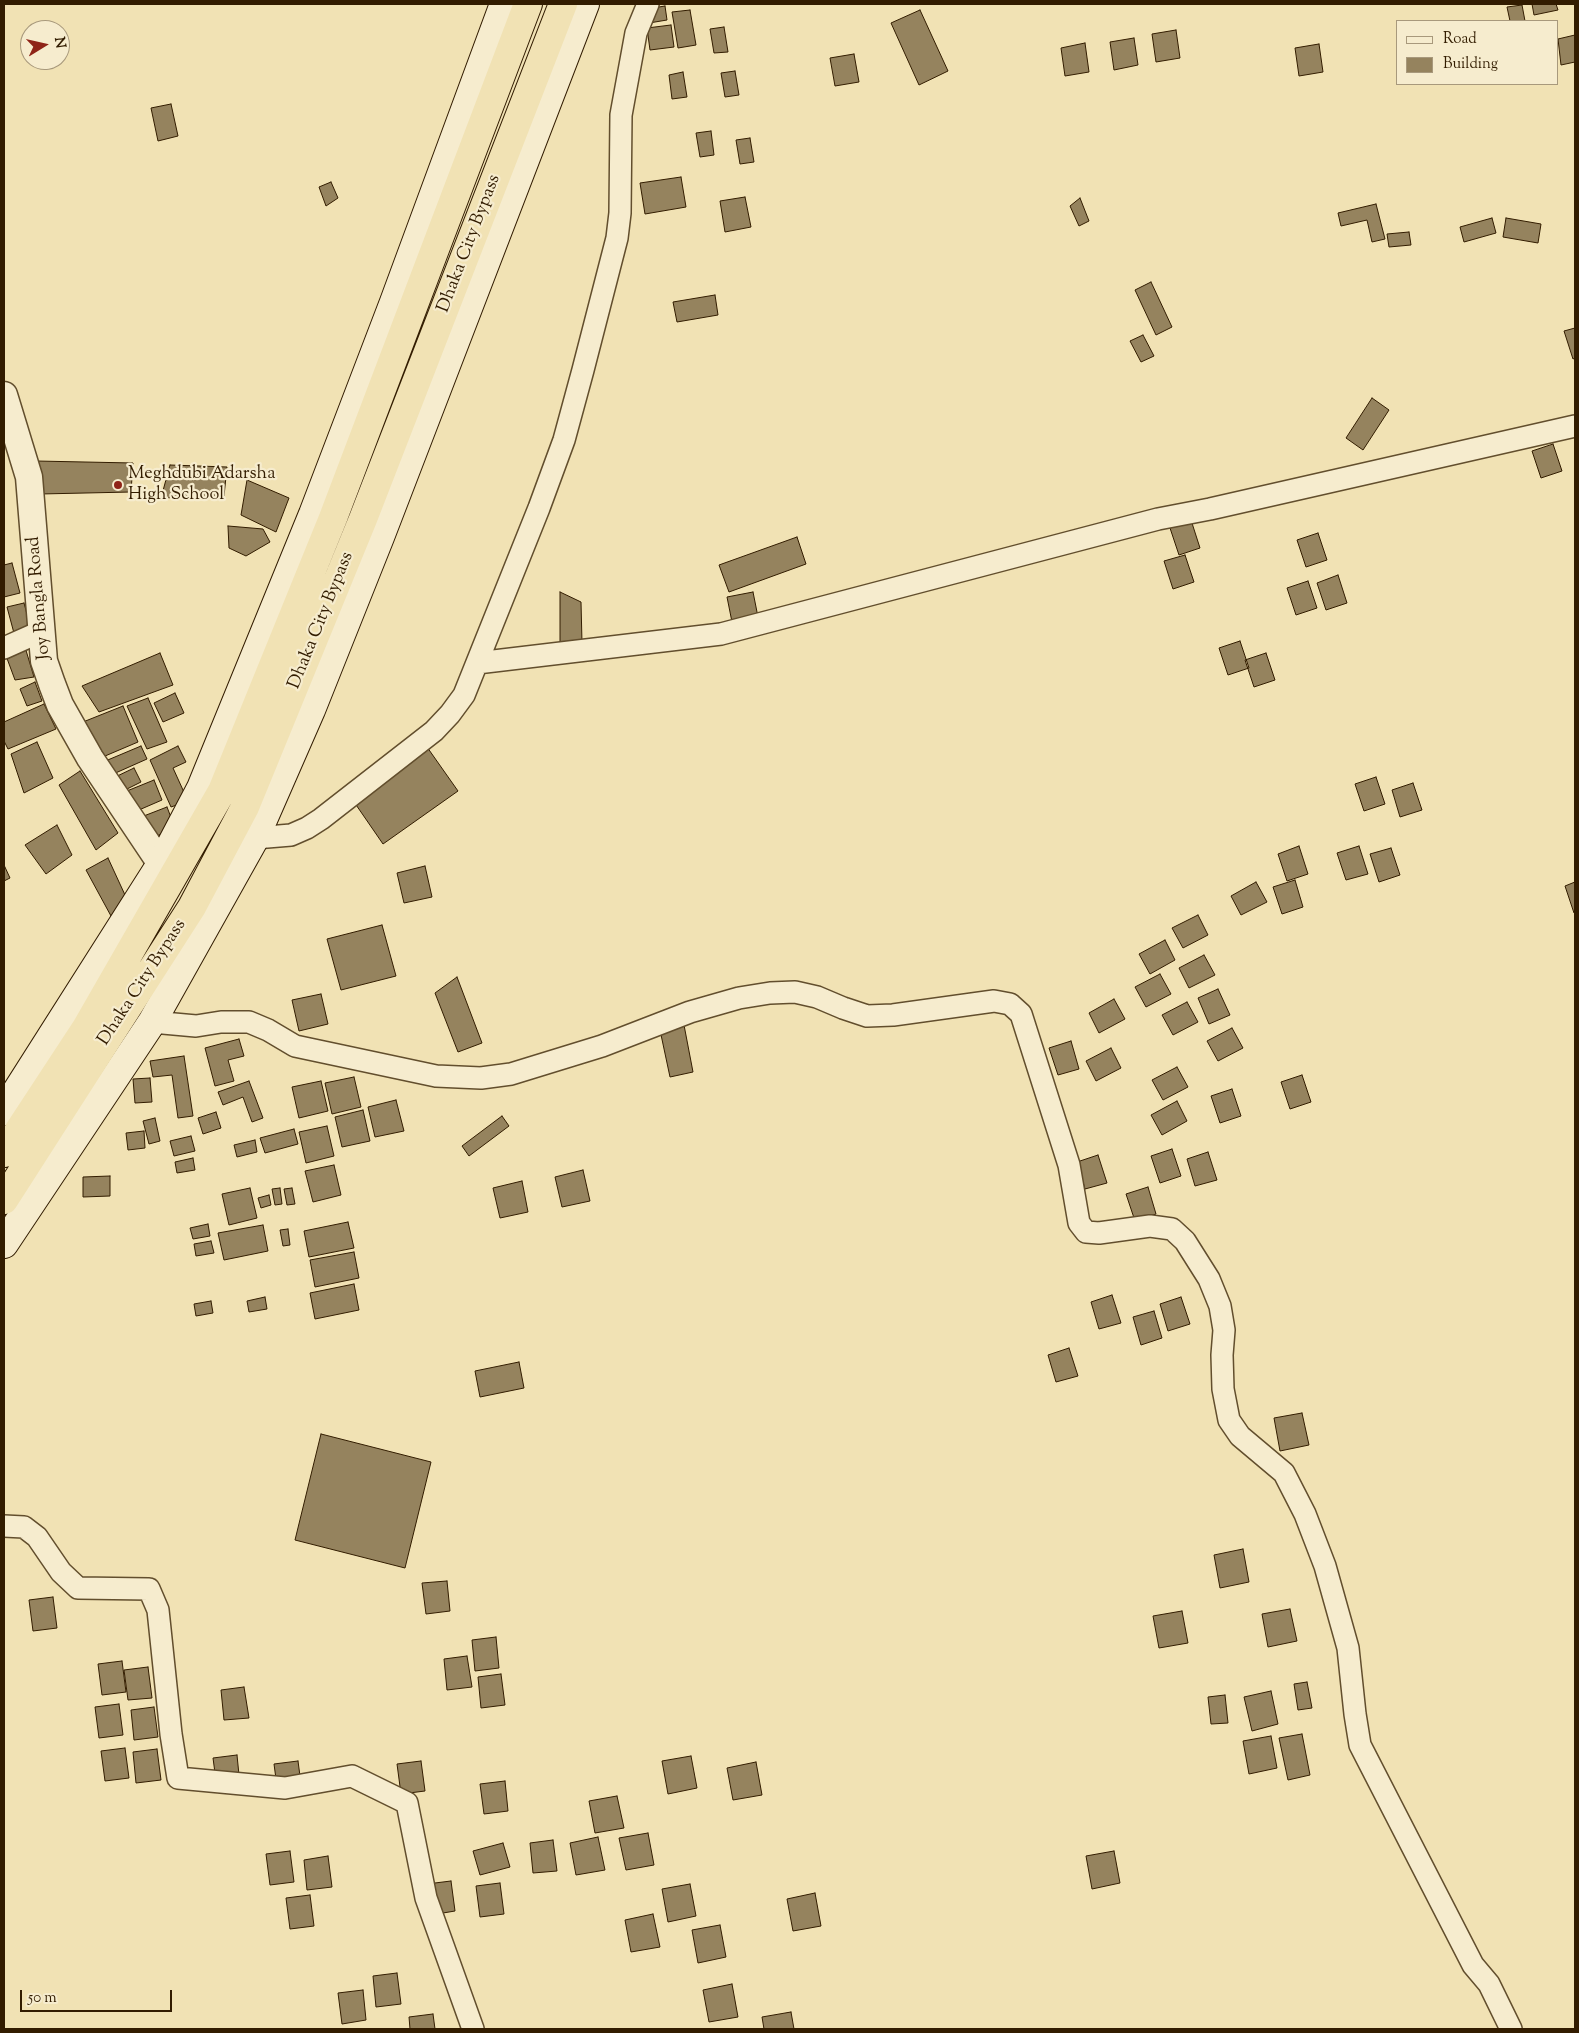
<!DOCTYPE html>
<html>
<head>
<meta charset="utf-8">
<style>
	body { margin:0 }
	#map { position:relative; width:1579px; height:2033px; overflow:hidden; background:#f1e2b4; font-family:"Sorts Mill Goudy",serif }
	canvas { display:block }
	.frame { position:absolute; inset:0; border:5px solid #321c00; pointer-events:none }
	.legend { position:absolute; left:1396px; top:20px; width:162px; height:65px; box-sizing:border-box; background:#f6ecce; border:1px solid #a8997c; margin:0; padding:6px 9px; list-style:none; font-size:15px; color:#321c00 }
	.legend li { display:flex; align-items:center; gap:10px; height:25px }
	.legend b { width:25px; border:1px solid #a8997c }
	.north { position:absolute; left:20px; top:20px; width:50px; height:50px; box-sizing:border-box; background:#f6ecce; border:1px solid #a8997c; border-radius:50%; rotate:81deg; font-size:14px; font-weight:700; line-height:20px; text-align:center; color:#321c00 }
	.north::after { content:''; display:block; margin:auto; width:18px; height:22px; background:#8f2418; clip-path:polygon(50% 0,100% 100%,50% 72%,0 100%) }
	.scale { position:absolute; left:20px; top:1990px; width:152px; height:22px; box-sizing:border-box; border:2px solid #321c00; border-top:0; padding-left:6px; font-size:15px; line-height:18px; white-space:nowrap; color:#321c00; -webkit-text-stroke:4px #f6ecce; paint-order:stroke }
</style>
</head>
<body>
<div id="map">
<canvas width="1579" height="2033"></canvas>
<div class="frame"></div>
<ul class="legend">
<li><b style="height:6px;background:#f6ecce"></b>Road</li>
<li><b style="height:14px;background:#95835e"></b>Building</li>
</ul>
<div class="north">N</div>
<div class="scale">50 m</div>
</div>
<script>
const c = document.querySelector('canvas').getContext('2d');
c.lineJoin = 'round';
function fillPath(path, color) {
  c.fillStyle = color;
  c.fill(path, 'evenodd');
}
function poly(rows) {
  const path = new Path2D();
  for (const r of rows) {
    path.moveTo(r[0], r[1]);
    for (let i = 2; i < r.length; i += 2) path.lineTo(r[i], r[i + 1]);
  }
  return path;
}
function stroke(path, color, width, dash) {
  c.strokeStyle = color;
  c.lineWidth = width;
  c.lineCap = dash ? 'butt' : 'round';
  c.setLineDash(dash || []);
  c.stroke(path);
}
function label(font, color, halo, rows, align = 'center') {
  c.font = font + ' "Sorts Mill Goudy",serif';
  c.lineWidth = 4.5;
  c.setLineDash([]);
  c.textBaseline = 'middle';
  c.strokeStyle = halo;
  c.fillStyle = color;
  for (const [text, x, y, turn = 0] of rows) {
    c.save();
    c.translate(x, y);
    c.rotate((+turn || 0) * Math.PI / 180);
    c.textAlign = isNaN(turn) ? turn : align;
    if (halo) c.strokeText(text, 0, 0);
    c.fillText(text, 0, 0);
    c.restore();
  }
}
const building = poly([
	[1532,4,1556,4,1558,10,1534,15,1532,4],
	[1522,5,1525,21,1510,21,1507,7,1522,5],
	[665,6,667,20,649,23,647,9,665,6],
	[690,10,696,45,678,48,672,12,690,10],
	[920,10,948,71,919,85,891,23,920,10],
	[671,25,674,47,650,50,647,28,671,25],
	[724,27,728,52,714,53,710,29,724,27],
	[1176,30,1180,58,1156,62,1152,34,1176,30],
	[1575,35,1575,62,1561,65,1558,39,1575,35],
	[1134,38,1138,65,1114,70,1110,42,1134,38],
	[1085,43,1089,72,1065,76,1061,48,1085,43],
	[1319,44,1323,72,1299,76,1295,48,1319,44],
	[854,54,859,82,835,86,830,58,854,54],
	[735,71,739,95,725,97,721,73,735,71],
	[683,72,687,97,672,99,669,75,683,72],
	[171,104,178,136,158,141,151,108,171,104],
	[711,131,714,155,700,157,696,133,711,131],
	[750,138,754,162,740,164,736,140,750,138],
	[681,177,686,207,645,214,640,183,681,177],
	[331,182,338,198,326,206,319,187,331,182],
	[745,197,751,227,725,232,720,201,745,197],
	[1080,198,1089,221,1079,226,1070,206,1080,198],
	[1376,204,1385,239,1372,242,1367,220,1341,226,1338,213,1376,204],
	[1492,218,1496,233,1464,242,1460,227,1492,218],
	[1506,218,1541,224,1538,243,1503,237,1506,218],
	[1409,232,1411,245,1389,247,1387,234,1409,232],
	[1151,282,1172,327,1156,335,1135,290,1151,282],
	[715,295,718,315,677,322,673,302,715,295],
	[1575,328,1575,358,1573,359,1564,331,1575,328],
	[1143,335,1154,356,1141,362,1130,341,1143,335],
	[1372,398,1389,410,1363,450,1346,438,1372,398],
	[1553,444,1562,471,1541,478,1532,451,1553,444],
	[36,461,133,463,131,492,40,494,36,461],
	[170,465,227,467,224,496,161,498,170,465],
	[247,480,289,498,276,532,241,515,247,480],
	[1191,520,1200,548,1179,555,1170,528,1191,520],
	[228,526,263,529,270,542,246,556,229,548,228,526],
	[1318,533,1327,560,1306,567,1297,540,1318,533],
	[797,537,806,564,729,592,719,565,797,537],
	[1185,555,1194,582,1173,589,1164,561,1185,555],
	[12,563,20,593,4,597,4,565,12,563],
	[1338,575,1347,603,1326,610,1317,583,1338,575],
	[1308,581,1317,608,1296,615,1287,588,1308,581],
	[560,592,581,602,582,643,560,644,560,592],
	[753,592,758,617,732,622,727,597,753,592],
	[24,603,32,633,15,637,7,607,24,603],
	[1240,641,1249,668,1228,675,1219,648,1240,641],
	[25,647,34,677,15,680,5,653,25,647],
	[160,653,173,685,99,712,82,686,160,653],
	[1266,653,1275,680,1254,687,1245,660,1266,653],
	[35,682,42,701,27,706,20,689,35,682],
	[175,693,184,713,163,722,154,703,175,693],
	[148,698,167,742,147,749,127,706,148,698],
	[44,704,56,729,8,749,4,741,4,722,44,704],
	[123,706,138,742,98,759,78,724,123,706],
	[37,742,53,778,24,793,11,754,37,742],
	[141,746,147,759,111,775,103,762,141,746],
	[178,746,186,762,173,768,188,801,171,807,150,760,178,746],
	[427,747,458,791,383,844,352,799,427,747],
	[134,768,141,782,117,794,109,780,134,768],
	[80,771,118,833,96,850,59,785,80,771],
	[1376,777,1385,804,1364,811,1355,784,1376,777],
	[154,780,162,800,132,813,122,793,154,780],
	[1413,783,1422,810,1400,817,1392,790,1413,783],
	[167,807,175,828,150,839,136,819,167,807],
	[57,825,72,855,46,874,25,845,57,825],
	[1299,846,1308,874,1287,881,1278,854,1299,846],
	[1359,846,1368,874,1346,880,1337,853,1359,846],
	[1391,848,1400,875,1379,882,1370,854,1391,848],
	[108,858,131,908,111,916,86,870,108,858],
	[4,865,10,878,4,881,4,865],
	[425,866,432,897,404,903,397,873,425,866],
	[1295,880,1303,907,1282,914,1273,887,1295,880],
	[1256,882,1267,902,1241,915,1231,896,1256,882],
	[1575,882,1575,913,1574,913,1565,886,1575,882],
	[1198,915,1208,935,1183,948,1172,928,1198,915],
	[382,925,396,976,341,990,327,939,382,925],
	[1165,940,1175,960,1150,974,1139,954,1165,940],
	[1204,955,1215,975,1189,988,1179,968,1204,955],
	[1160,974,1171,994,1146,1007,1135,987,1160,974],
	[457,977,482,1043,458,1052,435,993,457,977],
	[1218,989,1230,1015,1209,1024,1198,998,1218,989],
	[321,994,328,1024,299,1031,292,1000,321,994],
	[1114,999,1125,1019,1099,1033,1089,1013,1114,999],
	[1187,1002,1198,1022,1173,1035,1162,1015,1187,1002],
	[684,1025,693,1072,670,1077,660,1030,684,1025],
	[1232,1028,1243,1048,1218,1061,1207,1041,1232,1028],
	[239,1039,244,1056,228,1060,234,1081,215,1086,205,1048,239,1039],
	[1071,1041,1079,1069,1058,1075,1049,1048,1071,1041],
	[1111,1048,1121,1068,1096,1081,1086,1061,1111,1048],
	[184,1056,193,1116,178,1118,172,1075,153,1077,150,1061,184,1056],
	[1177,1067,1188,1087,1163,1100,1152,1080,1177,1067],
	[1302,1075,1311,1102,1290,1109,1281,1082,1302,1075],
	[354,1077,361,1107,332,1114,325,1083,354,1077],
	[150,1078,152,1102,135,1103,133,1079,150,1078],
	[249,1081,263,1118,252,1122,243,1097,223,1105,218,1092,249,1081],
	[321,1081,328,1111,299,1118,292,1087,321,1081],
	[1232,1089,1241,1116,1220,1123,1211,1096,1232,1089],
	[396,1100,404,1131,375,1137,368,1107,396,1100],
	[1177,1101,1187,1121,1162,1135,1151,1115,1177,1101],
	[363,1110,370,1141,342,1147,335,1117,363,1110],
	[216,1112,221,1128,203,1134,198,1118,216,1112],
	[502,1116,509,1126,469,1156,462,1146,502,1116],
	[155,1118,160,1141,149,1144,143,1121,155,1118],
	[327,1126,334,1156,306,1163,299,1132,327,1126],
	[294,1129,298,1144,265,1153,260,1138,294,1129],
	[144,1131,145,1148,128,1150,126,1133,144,1131],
	[191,1136,195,1151,174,1156,170,1141,191,1136],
	[255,1140,257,1152,237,1157,234,1145,255,1140],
	[1172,1149,1181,1176,1160,1183,1151,1156,1172,1149],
	[1208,1152,1217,1180,1195,1186,1187,1159,1208,1152],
	[1098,1155,1107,1183,1085,1189,1077,1162,1098,1155],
	[193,1158,195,1170,177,1173,175,1162,193,1158],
	[334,1165,341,1195,313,1202,305,1171,334,1165],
	[583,1170,590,1201,562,1207,555,1177,583,1170],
	[110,1176,110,1196,83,1197,83,1177,110,1176],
	[522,1181,528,1212,500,1218,493,1188,522,1181],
	[1148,1187,1156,1214,1135,1221,1126,1194,1148,1187],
	[250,1188,257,1218,229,1225,222,1194,250,1188],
	[280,1188,282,1204,275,1205,272,1189,280,1188],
	[292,1188,295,1204,287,1205,284,1189,292,1188],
	[269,1195,271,1205,261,1208,258,1198,269,1195],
	[348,1222,354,1248,309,1257,304,1231,348,1222],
	[208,1224,210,1236,193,1239,190,1228,208,1224],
	[263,1225,268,1251,224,1260,218,1233,263,1225],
	[288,1229,290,1245,283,1246,280,1230,288,1229],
	[211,1241,214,1253,196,1256,194,1244,211,1241],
	[354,1252,359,1278,315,1287,310,1260,354,1252],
	[354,1284,359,1310,315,1319,310,1293,354,1284],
	[1112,1295,1121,1323,1099,1329,1091,1302,1112,1295],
	[265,1297,267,1309,249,1312,247,1301,265,1297],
	[1181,1297,1190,1324,1168,1331,1160,1304,1181,1297],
	[211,1301,213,1313,196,1316,194,1304,211,1301],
	[1154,1311,1162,1338,1141,1345,1133,1317,1154,1311],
	[1069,1348,1078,1376,1056,1382,1048,1355,1069,1348],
	[519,1362,524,1388,480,1397,475,1371,519,1362],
	[1302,1413,1309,1445,1280,1451,1274,1418,1302,1413],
	[321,1434,431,1462,405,1568,295,1540,321,1434],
	[1243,1549,1249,1582,1220,1588,1214,1555,1243,1549],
	[447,1581,450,1611,426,1614,422,1583,447,1581],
	[53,1597,57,1628,33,1631,29,1600,53,1597],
	[1290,1609,1297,1641,1268,1647,1262,1614,1290,1609],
	[1182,1611,1188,1643,1159,1648,1153,1616,1182,1611],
	[496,1637,499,1668,475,1671,472,1640,496,1637],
	[467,1656,472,1687,447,1690,444,1659,467,1656],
	[122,1661,126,1692,102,1695,98,1664,122,1661],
	[148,1667,152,1698,128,1700,124,1670,148,1667],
	[501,1674,505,1705,481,1708,478,1677,501,1674],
	[1307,1682,1312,1708,1298,1710,1294,1684,1307,1682],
	[244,1687,249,1718,224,1720,221,1690,244,1687],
	[1271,1691,1278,1724,1252,1731,1244,1697,1271,1691],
	[1225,1695,1228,1723,1211,1724,1208,1697,1225,1695],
	[119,1704,123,1735,99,1738,95,1707,119,1704],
	[154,1707,158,1737,134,1740,131,1710,154,1707],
	[1302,1734,1310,1775,1288,1780,1279,1738,1302,1734],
	[1271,1736,1277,1768,1249,1774,1243,1741,1271,1736],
	[125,1748,129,1778,105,1781,101,1751,125,1748],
	[157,1749,161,1780,136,1783,133,1752,157,1749],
	[237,1755,240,1785,217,1788,213,1758,237,1755],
	[691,1756,697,1788,668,1794,662,1761,691,1756],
	[298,1761,302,1791,278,1794,274,1764,298,1761],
	[421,1761,425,1791,401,1794,397,1764,421,1761],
	[756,1762,762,1795,733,1800,727,1768,756,1762],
	[505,1781,508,1811,484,1814,480,1784,505,1781],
	[617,1796,624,1828,595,1833,589,1801,617,1796],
	[648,1833,654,1865,626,1870,619,1838,648,1833],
	[598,1837,605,1870,576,1875,570,1843,598,1837],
	[553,1840,557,1871,533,1873,530,1843,553,1840],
	[503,1843,510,1867,480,1875,473,1851,503,1843],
	[290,1851,294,1882,270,1885,266,1854,290,1851],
	[1114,1851,1120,1883,1092,1889,1086,1856,1114,1851],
	[328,1856,332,1887,307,1890,304,1860,328,1856],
	[451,1881,455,1911,431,1915,427,1884,451,1881],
	[500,1883,504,1914,480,1917,476,1886,500,1883],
	[690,1884,696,1916,668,1922,662,1889,690,1884],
	[815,1893,821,1926,793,1931,787,1899,815,1893],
	[310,1895,314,1926,290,1929,286,1898,310,1895],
	[653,1914,660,1947,631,1952,625,1920,653,1914],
	[720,1925,726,1957,698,1963,692,1930,720,1925],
	[397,1973,401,2004,376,2007,373,1976,397,1973],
	[732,1984,738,2017,709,2022,703,1990,732,1984],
	[363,1990,366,2020,342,2024,338,1993,363,1990],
	[791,2012,794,2029,764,2029,762,2017,791,2012],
	[433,2014,435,2029,410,2029,409,2017,433,2014]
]);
const minor = poly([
	[4,648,42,631],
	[477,663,721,634,1158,519,1210,509,1575,426],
	[255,838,291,835,307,828,321,819,434,731,450,714,464,695,539,508,564,440,583,370,617,238,620,213,621,115,636,33,648,4],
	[152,1022,196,1026,221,1022,249,1022,268,1030,295,1046,436,1076,481,1078,511,1074,602,1046,690,1012,739,998,770,993,795,992,817,997,843,1008,867,1016,893,1015,994,1001,1010,1004,1021,1014,1069,1165,1079,1223,1086,1232,1099,1233,1150,1226,1172,1229,1185,1241,1209,1279,1220,1306,1224,1330,1222,1355,1223,1389,1229,1420,1240,1436,1284,1473,1305,1514,1325,1566,1348,1648,1355,1714,1360,1745,1473,1965,1489,1984,1511,2029],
	[4,1526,24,1527,37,1537,61,1572,78,1588,149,1589,158,1610,171,1734,178,1778,285,1788,352,1776,407,1803,426,1898,473,2029]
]);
const tertiary = poly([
	[4,395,29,477,44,661,52,684,60,705,90,758,161,864]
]);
const secondary = poly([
	[4,1111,161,864,201,788,313,514,394,302,504,4],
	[4,1244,152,1022,255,838,311,710,380,537,585,4]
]);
const trunk = poly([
	[4,1153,86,1028,222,791,333,518,528,4],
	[4,1200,192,907,245,807,363,519,563,4]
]);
const markers = [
	[118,485,5,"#8f2418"]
];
const streetNames = [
	["Dhaka City Bypass",470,244,-69],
	["Joy Bangla Road",40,598,-95],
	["Dhaka City Bypass",322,621,-68],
	["Dhaka City Bypass",143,983,-57]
];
const poiNames = [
	["Meghdubi Adarsha",128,475],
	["High School",128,496]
];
fillPath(building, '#95835e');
stroke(building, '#321c00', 1);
stroke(minor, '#624e2d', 24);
stroke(tertiary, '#624e2d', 29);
stroke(secondary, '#321c00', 30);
stroke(trunk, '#321c00', 30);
stroke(minor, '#f6ecce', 21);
stroke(tertiary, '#f6ecce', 26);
stroke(secondary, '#f6ecce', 28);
stroke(trunk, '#f1e2b4', 28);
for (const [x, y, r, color] of markers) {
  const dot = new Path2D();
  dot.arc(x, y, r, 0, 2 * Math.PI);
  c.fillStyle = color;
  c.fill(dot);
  stroke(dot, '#f6ecce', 2);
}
label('18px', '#321c00', '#f6ecce', streetNames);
label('18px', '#321c00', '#f6ecce', poiNames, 'left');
</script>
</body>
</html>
